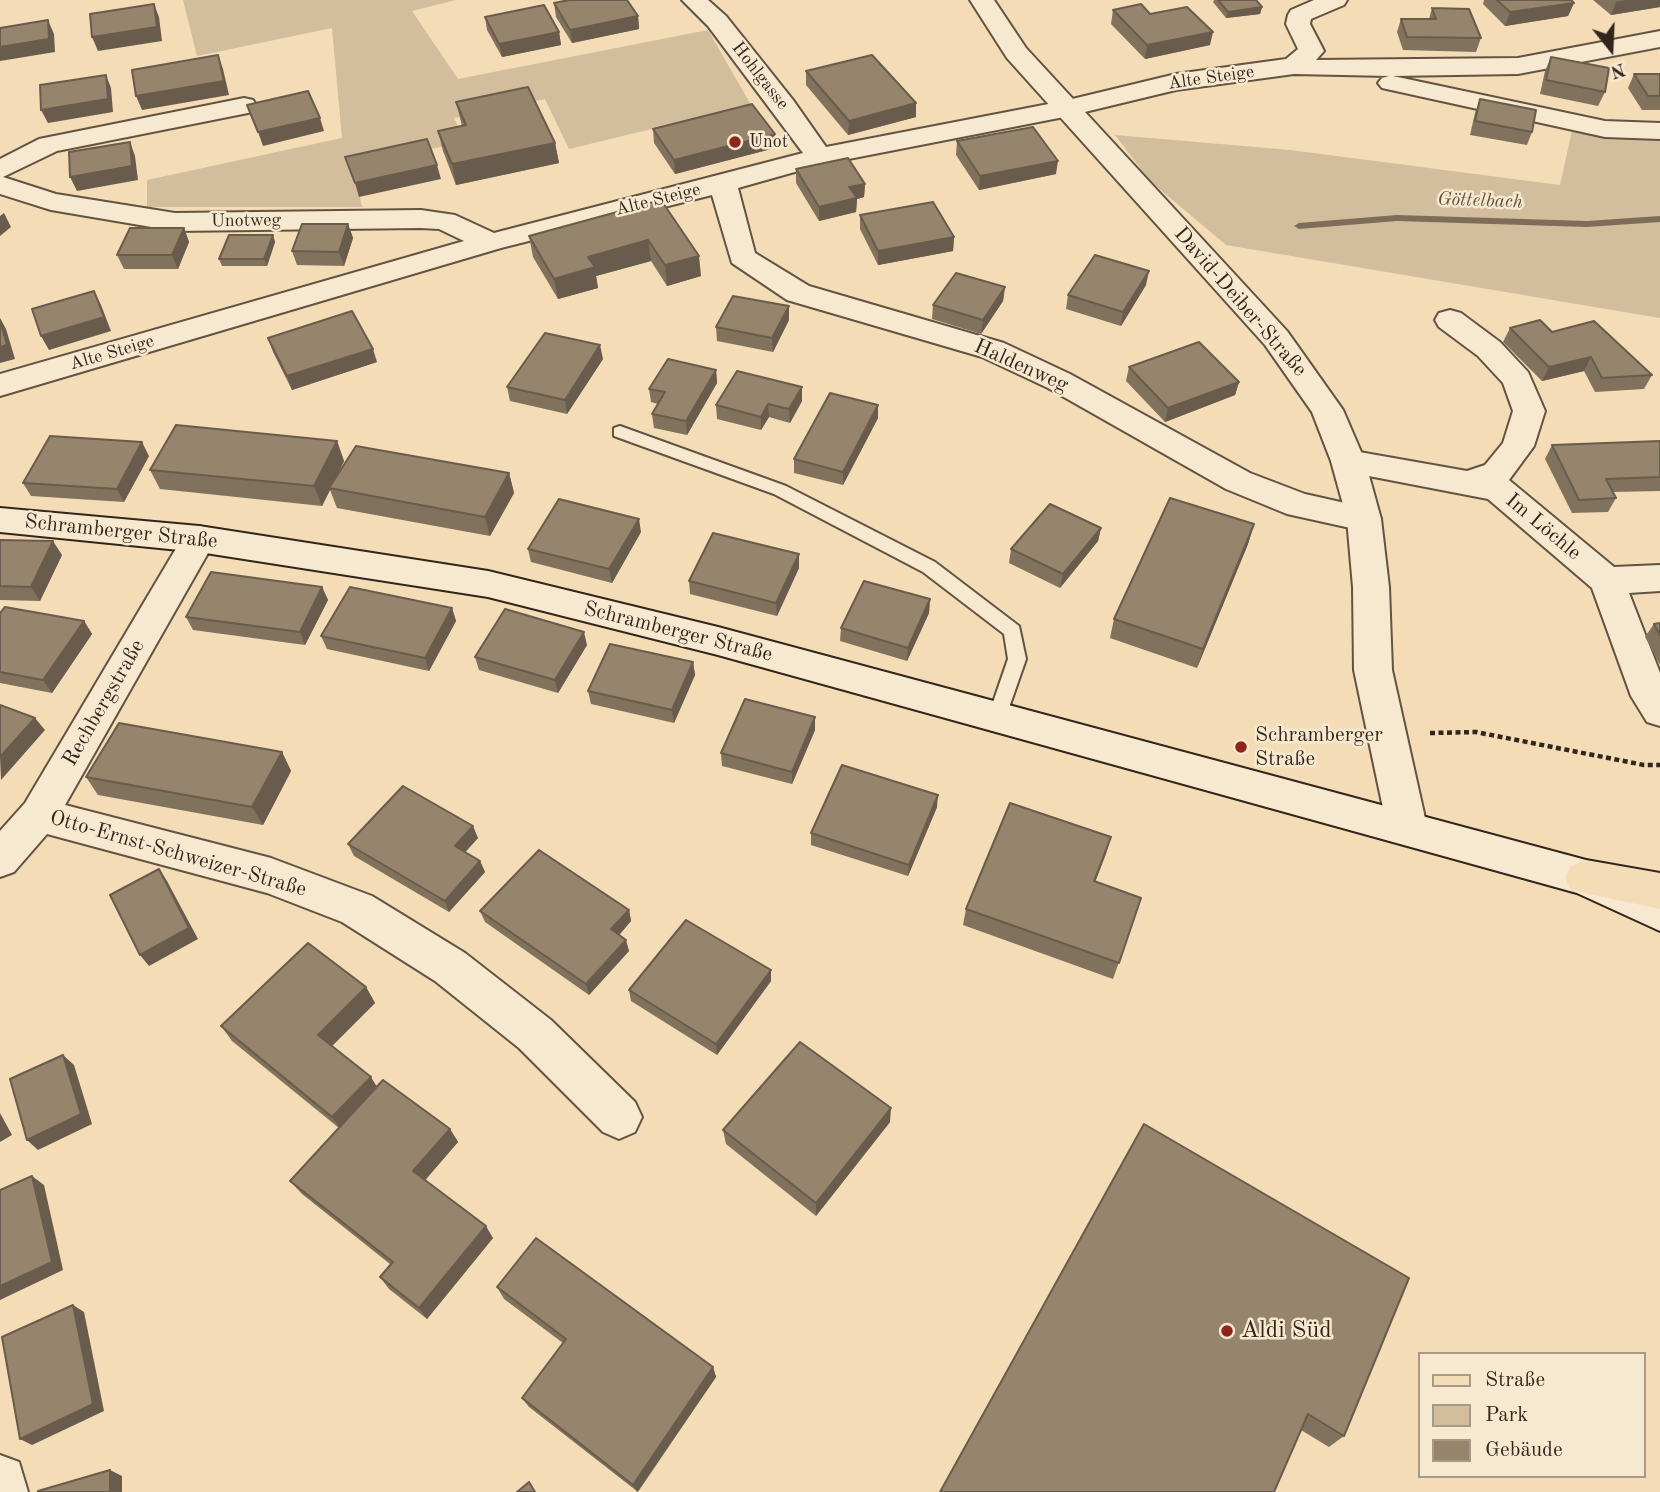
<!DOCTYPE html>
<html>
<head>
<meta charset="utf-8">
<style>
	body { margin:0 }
	#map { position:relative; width:1660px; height:1492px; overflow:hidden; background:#f3dcb6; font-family:"Old Standard TT",serif }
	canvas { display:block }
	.legend { position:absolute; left:1418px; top:1352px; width:228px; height:126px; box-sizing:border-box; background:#f7e8d0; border:2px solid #a89a88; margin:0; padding:9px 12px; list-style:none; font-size:21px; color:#32251c }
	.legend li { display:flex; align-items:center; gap:14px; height:35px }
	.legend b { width:35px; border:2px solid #a89a88 }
	.north { position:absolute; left:1576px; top:14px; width:70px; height:70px; -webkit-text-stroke:5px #f7e8d0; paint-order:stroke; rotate:162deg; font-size:19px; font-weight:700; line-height:28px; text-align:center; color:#32251c }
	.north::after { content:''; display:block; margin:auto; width:24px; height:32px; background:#32251c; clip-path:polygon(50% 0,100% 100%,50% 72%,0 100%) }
</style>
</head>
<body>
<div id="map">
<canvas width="1660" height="1492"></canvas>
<ul class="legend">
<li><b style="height:9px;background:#f3dcb6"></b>Straße</li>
<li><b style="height:19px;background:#d2bd9c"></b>Park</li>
<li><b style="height:19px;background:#96846c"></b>Gebäude</li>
</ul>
<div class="north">N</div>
</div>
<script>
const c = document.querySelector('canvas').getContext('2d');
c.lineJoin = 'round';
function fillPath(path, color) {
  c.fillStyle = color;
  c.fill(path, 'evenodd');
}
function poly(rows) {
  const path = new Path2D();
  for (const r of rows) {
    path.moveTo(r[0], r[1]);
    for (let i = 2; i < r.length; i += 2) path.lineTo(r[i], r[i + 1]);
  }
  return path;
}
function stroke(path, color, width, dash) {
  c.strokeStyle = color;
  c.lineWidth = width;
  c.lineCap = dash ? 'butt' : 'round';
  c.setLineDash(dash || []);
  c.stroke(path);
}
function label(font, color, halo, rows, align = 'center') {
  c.font = font + ' "Old Standard TT",serif';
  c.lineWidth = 5;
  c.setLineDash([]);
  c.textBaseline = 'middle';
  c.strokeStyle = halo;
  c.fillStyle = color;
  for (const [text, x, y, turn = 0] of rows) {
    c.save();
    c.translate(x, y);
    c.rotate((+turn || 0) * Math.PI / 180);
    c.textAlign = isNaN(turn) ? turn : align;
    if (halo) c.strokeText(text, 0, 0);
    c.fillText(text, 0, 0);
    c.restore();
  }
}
const green = poly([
	[183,0,456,0,412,11,458,79,708,30,751,105,569,149,545,99,454,118,466,142,353,164,362,207,147,207,147,180,342,138,332,28,197,56],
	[1572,131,1638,140,1660,139,1660,318,1226,245,1150,181,1115,135,1290,150,1560,185]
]);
const stream = poly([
	[1397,215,1587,221,1660,216,1660,222,1587,227,1397,221,1299,229,1294,226,1299,223,1397,215]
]);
const path = poly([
	[1430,733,1476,732,1644,765,1660,765]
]);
const service = poly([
	[620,426,786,486,935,562,1019,626,1026,659,1004,722,997,725,990,722,988,717,1008,659,1004,634,923,572,774,494,614,436,614,428,620,426]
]);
const minor = poly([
	[682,0,708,0,726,16,793,100,826,147,1064,101,1176,74,1286,59,1298,49,1286,24,1288,15,1291,10,1314,0,1347,0,1344,5,1311,19,1310,24,1324,51,1316,60,1518,58,1660,31,1660,47,1518,74,1393,76,1605,121,1660,123,1660,139,1605,137,1382,88,1378,83,1382,78,1389,76,1294,74,1176,90,1064,117,823,164,738,188,755,253,809,286,1004,343,1070,374,1250,473,1305,494,1376,510,1381,519,1376,528,1364,531,1287,514,1226,489,1048,388,982,357,787,300,732,263,712,195,501,248,0,396,0,374,464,241,439,229,421,228,175,231,51,210,0,194,0,159,39,139,244,98,253,100,257,106,253,112,57,151,3,177,56,194,175,213,421,210,455,215,494,233,803,153,708,26,682,0],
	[1450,310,1461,313,1500,342,1528,372,1545,411,1534,446,1509,480,1614,567,1660,565,1660,591,1629,593,1660,673,1660,726,1647,722,1631,696,1592,588,1488,499,1348,472,1336,469,1331,461,1336,453,1348,450,1467,471,1485,465,1503,443,1513,411,1503,383,1478,356,1439,327,1435,320,1439,313,1450,310],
	[199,526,211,530,216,539,65,805,271,858,372,896,465,953,551,1020,635,1102,642,1117,635,1132,619,1139,603,1132,519,1048,435,981,342,922,267,893,47,834,14,872,0,877,0,831,25,803,187,530,199,526],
	[0,1455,19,1462,28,1492,0,1492,0,1455]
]);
const tertiary = poly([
	[970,0,994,0,1026,48,1287,331,1343,410,1365,461,1381,519,1389,587,1392,670,1427,827,1421,839,1407,844,1393,839,1387,827,1354,670,1353,587,1347,519,1331,461,1312,412,1265,345,1007,58,970,0]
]);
const secondary = poly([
	[0,508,199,526,488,571,718,627,1586,860,1660,893,1660,931,1577,893,718,655,488,597,199,552,0,532,0,508]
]);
const primary = poly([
	[1586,860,1660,873,1660,909,1571,890,1565,878,1571,866,1586,860]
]);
const wall = poly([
	[1214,0,1256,0,1262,7,1260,14,1226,18,1213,2],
	[1484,0,1571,0,1574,3,1568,16,1505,26,1483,4],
	[1593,0,1660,0,1660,7,1611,15],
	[554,3,638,16,639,29,572,43,556,17],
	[1432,8,1481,38,1476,52,1403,50,1397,32,1401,19,1429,19],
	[1113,10,1150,14,1210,45,1145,59,1111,24],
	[485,17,559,32,561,45,502,57,487,30],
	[1551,57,1605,92,1598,106,1540,94,1545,71],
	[806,71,916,117,848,135,806,85],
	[1634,74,1660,74,1660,110,1642,110,1628,88],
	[1480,99,1532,132,1527,145,1470,135,1475,113],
	[456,102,555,143,559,163,456,185,443,151,438,131,462,126],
	[653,129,775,148,675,174,654,143],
	[957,141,1056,174,979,190,956,155],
	[796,169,865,184,864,197,857,199,856,212,819,221,796,183],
	[661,200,701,276,667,286,651,261,596,276,598,288,558,299,533,257,529,236],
	[860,215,954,237,953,251,878,265,860,229],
	[348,224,353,238,344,266,297,265,292,251],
	[184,228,189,242,178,269,124,269,117,255],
	[273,235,275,242,267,266,222,266,219,259],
	[1146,285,1121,326,1066,309,1068,295],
	[1005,287,1003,301,981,334,932,319,933,305],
	[789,306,789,320,773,352,717,341,716,327],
	[1510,328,1552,332,1652,375,1644,389,1595,392,1584,371,1542,381,1503,342],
	[268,338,377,362,292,390,273,352],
	[603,359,567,414,510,401,507,387],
	[1129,367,1239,382,1235,395,1165,422,1126,381],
	[716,370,717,383,687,435,654,428,652,414,658,404,651,402,649,389],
	[802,401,790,423,769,417,761,430,717,419,716,405],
	[878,405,878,418,843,485,794,473,794,459],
	[337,441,344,461,336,478,509,473,514,493,490,536,337,508,330,490,322,506,160,489,150,470],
	[1660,441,1660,491,1613,492,1616,498,1608,512,1572,513,1545,459,1552,445],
	[149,456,124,502,31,496,23,483],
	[1254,524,1248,544,1197,668,1110,638,1114,619],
	[1101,528,1098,541,1060,588,1009,563,1011,549],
	[641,532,612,583,531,562,528,549],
	[0,540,62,555,40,601,0,600],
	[799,568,777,616,690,594,689,581],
	[322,587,328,600,305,645,193,630,186,617],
	[930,599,929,613,907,661,840,641,841,628],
	[452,608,456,621,429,671,327,649,321,636],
	[0,613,84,621,92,634,52,693,0,683],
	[1660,623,1660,665,1645,637,1654,624],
	[587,645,558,693,479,670,475,657],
	[693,662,695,675,674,723,591,704,588,691],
	[815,717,815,730,792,784,722,766,721,753],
	[282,752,291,771,263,825,98,795,86,777],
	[937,807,908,876,811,845,811,833],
	[1111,837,1095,882,1141,898,1113,979,963,925,966,909],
	[478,838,465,852,480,861,485,872,449,912,354,856,348,844],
	[629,910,631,921,619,935,629,951,589,995,485,922,480,911],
	[771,970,771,981,717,1055,631,1001,629,990],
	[366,987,375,1003,332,1046,377,1087,450,1129,458,1142,425,1180,493,1238,427,1319,389,1289,380,1277,390,1264,302,1194,290,1181,339,1128,232,1041,221,1026],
	[890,1122,816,1216,726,1144,723,1130],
	[1144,1124,1344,1436,1329,1447,1301,1430],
	[497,1287,713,1367,716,1377,638,1492,529,1407,522,1398,563,1343,504,1299]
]);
const shadedWall = poly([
	[1626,0,1660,0,1660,7,1611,15,1616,2],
	[1574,3,1568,16,1505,26,1510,12],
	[154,4,159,17,162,41,98,51,92,37],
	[1262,7,1260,14,1226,18,1228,12],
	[638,16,639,29,572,43,570,30],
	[48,20,54,34,55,52,0,61,0,47],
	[559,32,561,45,502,57,499,44],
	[1213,32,1210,45,1145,59,1147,45],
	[218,55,223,69,229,95,142,110,136,96],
	[106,75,111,88,113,112,48,123,41,110],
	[916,103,916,117,848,135,849,121],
	[320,118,324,131,263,146,258,132],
	[775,134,775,148,675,174,674,160],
	[130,142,135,156,138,180,77,191,70,177],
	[555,143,559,163,456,185,452,164],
	[1058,161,1056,174,979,190,980,176],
	[437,165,441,179,359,197,355,183],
	[865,184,864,197,857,199,856,212,819,221,819,207,849,187],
	[4,213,11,227,0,236,0,216],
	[348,224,353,238,344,266,339,252],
	[184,228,189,242,178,269,172,255],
	[273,235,275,242,267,266,264,259],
	[954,237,953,251,878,265,878,251],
	[648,240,651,261,596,276,598,288,558,299,554,279,588,257],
	[699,256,701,276,667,286,665,265],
	[1149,271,1146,285,1121,326,1123,312],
	[1005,287,1003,301,981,334,983,320],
	[94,291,101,305,111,331,49,350,41,336],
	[789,306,789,320,773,352,772,338],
	[0,318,6,329,15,359,0,363],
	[600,345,603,359,567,414,565,400],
	[373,349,377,362,292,390,287,376],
	[1591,357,1584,371,1542,381,1549,367],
	[716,370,717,383,687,435,686,421],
	[1239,382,1235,395,1165,422,1168,408],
	[802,387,802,401,790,423,789,409],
	[768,404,769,417,761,430,761,417],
	[878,405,878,418,843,485,843,472],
	[337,441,344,461,331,488,329,488,330,490,322,506,314,486],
	[142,442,149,456,124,502,117,489],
	[509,473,514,493,490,536,485,517],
	[639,519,641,532,612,583,609,569],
	[1254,524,1248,544,1197,668,1203,649],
	[1101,528,1098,541,1060,588,1063,574],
	[53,541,62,555,40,601,31,587],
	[799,554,799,568,777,616,776,603],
	[322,587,328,600,305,645,300,632],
	[930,599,929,613,907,661,908,648],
	[452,608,456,621,429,671,425,658],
	[84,621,92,634,52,693,43,680],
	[584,632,587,645,558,693,555,680],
	[693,662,695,675,674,723,672,710],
	[815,717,815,730,792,784,792,772],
	[35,718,45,730,1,780,0,757],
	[282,752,291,771,263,825,252,807],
	[938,795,937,807,908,876,909,865],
	[473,826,478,838,460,858,455,846],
	[1111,837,1106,854,1089,898,1094,881],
	[480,861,485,872,449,912,445,901],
	[159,869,167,881,198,939,149,966,140,955],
	[629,910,631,921,614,941,611,929],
	[626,940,629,951,589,995,586,984],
	[771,970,771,981,717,1055,716,1044],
	[366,987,375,1003,328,1050,318,1035],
	[63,1055,74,1065,92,1124,38,1150,27,1140],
	[371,1077,380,1092,342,1131,332,1117],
	[891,1108,890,1122,816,1216,816,1203],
	[0,1113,12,1135,0,1142],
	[450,1129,458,1142,421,1185,413,1171],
	[32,1176,44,1185,63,1270,0,1300,0,1286],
	[486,1226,493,1238,427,1319,419,1308],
	[73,1305,84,1312,104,1411,32,1445,20,1439],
	[713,1367,716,1377,637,1492,633,1485],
	[110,1470,122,1476,122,1492,110,1492]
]);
const building = poly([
	[569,0,627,0,638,16,570,30,554,3,569,0],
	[1218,0,1256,0,1262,7,1228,12,1218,0],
	[1497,0,1571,0,1574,3,1510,12,1497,0],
	[154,4,157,27,92,37,90,14,154,4],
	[1141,4,1150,14,1187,7,1213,32,1147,45,1113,10,1141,4],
	[544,5,559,32,499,44,485,17,544,5],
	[1432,8,1469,9,1481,38,1407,37,1401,19,1436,19,1432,8],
	[48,20,49,39,0,47,0,28,48,20],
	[218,55,224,81,136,96,132,70,218,55],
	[872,55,916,103,849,121,806,71,872,55],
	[1551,57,1609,68,1605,92,1546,80,1551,57],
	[1634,74,1660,74,1660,96,1648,96,1634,74],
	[106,75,108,99,41,110,40,85,106,75],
	[528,87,555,143,452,164,438,131,466,125,456,102,528,87],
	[308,91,320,118,258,132,247,105,308,91],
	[1480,99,1536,110,1532,132,1475,121,1480,99],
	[752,104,775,134,674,160,653,129,752,104],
	[1033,127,1058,161,980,176,957,141,1033,127],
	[427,139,437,165,355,183,345,157,427,139],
	[130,142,132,166,70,177,69,152,130,142],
	[848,158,865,184,849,187,857,198,819,207,796,169,848,158],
	[661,200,699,256,665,265,648,240,588,257,595,267,554,279,529,236,661,200],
	[933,202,954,237,878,251,860,215,933,202],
	[302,224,348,224,339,252,292,251,302,224],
	[130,228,184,228,172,255,117,255,130,228],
	[229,235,273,235,264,259,219,259,229,235],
	[1095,255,1149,271,1123,312,1068,295,1095,255],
	[956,273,1005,287,983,320,933,305,956,273],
	[94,291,104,317,41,336,32,309,94,291],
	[733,296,789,306,772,338,716,327,733,296],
	[352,311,373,349,287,376,268,338,352,311],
	[0,320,7,345,0,347,0,320],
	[1540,320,1552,332,1594,321,1652,375,1602,378,1591,357,1549,367,1510,328,1540,320],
	[545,333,600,345,565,400,507,387,545,333],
	[1199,342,1239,382,1168,408,1129,367,1199,342],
	[668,359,716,370,686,421,652,414,665,392,649,389,668,359],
	[737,371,802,387,789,409,768,404,761,417,716,405,737,371],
	[830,393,878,405,843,472,794,459,830,393],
	[176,425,337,441,314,486,150,470,176,425],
	[50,436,142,442,117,489,23,483,50,436],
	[1660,441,1660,477,1606,479,1616,498,1579,500,1552,445,1660,441],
	[356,446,509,473,485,517,329,488,356,446],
	[1170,498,1254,524,1203,649,1114,619,1170,498],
	[559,499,639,519,609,569,528,549,559,499],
	[1050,504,1101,528,1063,574,1011,549,1050,504],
	[713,533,799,554,776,603,689,581,713,533],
	[0,540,53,541,31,587,0,586,0,540],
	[211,572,322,587,300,632,186,617,211,572],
	[864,581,930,599,908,648,841,628,864,581],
	[350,587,452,608,425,658,321,636,350,587],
	[5,607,84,621,43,680,0,672,0,613,5,607],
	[505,609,584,632,555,680,475,657,505,609],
	[1660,623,1660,635,1654,624,1660,623],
	[610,644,693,662,672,710,588,691,610,644],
	[745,699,815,717,792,772,721,753,745,699],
	[0,705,35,718,0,757,0,705],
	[119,723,282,752,252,807,86,777,119,723],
	[842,765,938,795,909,865,811,833,842,765],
	[403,786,473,826,455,846,480,861,445,901,348,844,403,786],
	[1010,803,1111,837,1094,881,1141,898,1119,963,966,909,1010,803],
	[539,850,629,910,611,929,626,940,586,984,480,911,539,850],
	[159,869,189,928,140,955,110,895,159,869],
	[686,920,771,970,716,1044,629,990,686,920],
	[308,943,366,987,318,1035,371,1077,332,1117,221,1026,308,943],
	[800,1042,891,1108,816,1203,723,1130,800,1042],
	[63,1055,81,1114,27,1140,10,1079,63,1055],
	[383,1080,450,1129,413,1171,486,1226,419,1308,380,1277,393,1262,290,1181,383,1080],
	[1144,1124,1409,1278,1344,1436,1308,1414,1274,1492,940,1492,1144,1124],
	[32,1176,52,1262,0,1286,0,1190,32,1176],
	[536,1238,713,1367,633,1485,522,1398,566,1339,497,1287,536,1238],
	[73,1305,93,1404,20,1439,2,1337,73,1305],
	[110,1470,110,1492,38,1492,38,1491,110,1470],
	[529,1482,535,1492,517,1492,529,1482]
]);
const markers = [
	[735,142,7,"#8f2418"],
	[1241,747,7,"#8f2418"],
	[1227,1331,7,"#8f2418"]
];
const farStreetnames = [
	["Hohlgasse",760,76,52],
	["Alte Steige",1211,78,-8],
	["Alte Steige",658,200,-14],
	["Unotweg",246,221,-1],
	["Alte Steige",112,353,-16]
];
const farPoinames = [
	["Unot",749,142]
];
const farWaternames = [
	["Göttelbach",1480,201,2]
];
const streetNames = [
	["David-Deiber-Straße",1240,302,49],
	["Haldenweg",1021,366,24],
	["Im Löchle",1543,527,40],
	["Schramberger Straße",121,532,6],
	["Schramberger Straße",678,632,14],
	["Rechbergstraße",104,703,-60],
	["Otto-Ernst-Schweizer-Straße",178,854,16]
];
const poiNames = [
	["Schramberger",1255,735],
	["Straße",1255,759]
];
const nearPoinames = [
	["Aldi Süd",1241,1331]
];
fillPath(green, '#d2bd9c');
fillPath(stream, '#7e6e59');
stroke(service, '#625342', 4);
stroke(minor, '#625342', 4);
stroke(tertiary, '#625342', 4);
stroke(secondary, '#32251c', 4);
stroke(primary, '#32251c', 4);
stroke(path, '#32251c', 4.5, [5, 3.5]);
fillPath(service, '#f7e8d0');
fillPath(minor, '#f7e8d0');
fillPath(tertiary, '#f7e8d0');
fillPath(secondary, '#f7e8d0');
fillPath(primary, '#f3dcb6');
fillPath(wall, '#81725d');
fillPath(shadedWall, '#695c4c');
fillPath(building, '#96846c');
stroke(building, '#695c4c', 2);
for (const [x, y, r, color] of markers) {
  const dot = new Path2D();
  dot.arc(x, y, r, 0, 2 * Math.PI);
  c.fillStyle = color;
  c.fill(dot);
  stroke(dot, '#f7e8d0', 2.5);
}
label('18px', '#32251c', '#f7e8d0', farStreetnames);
label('18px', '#32251c', '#f7e8d0', farPoinames, 'left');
label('italic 19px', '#5e4f40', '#f7e8d0', farWaternames);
label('21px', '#32251c', '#f7e8d0', streetNames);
label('21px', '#32251c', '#f7e8d0', poiNames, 'left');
label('24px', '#32251c', '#f7e8d0', nearPoinames, 'left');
</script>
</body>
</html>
